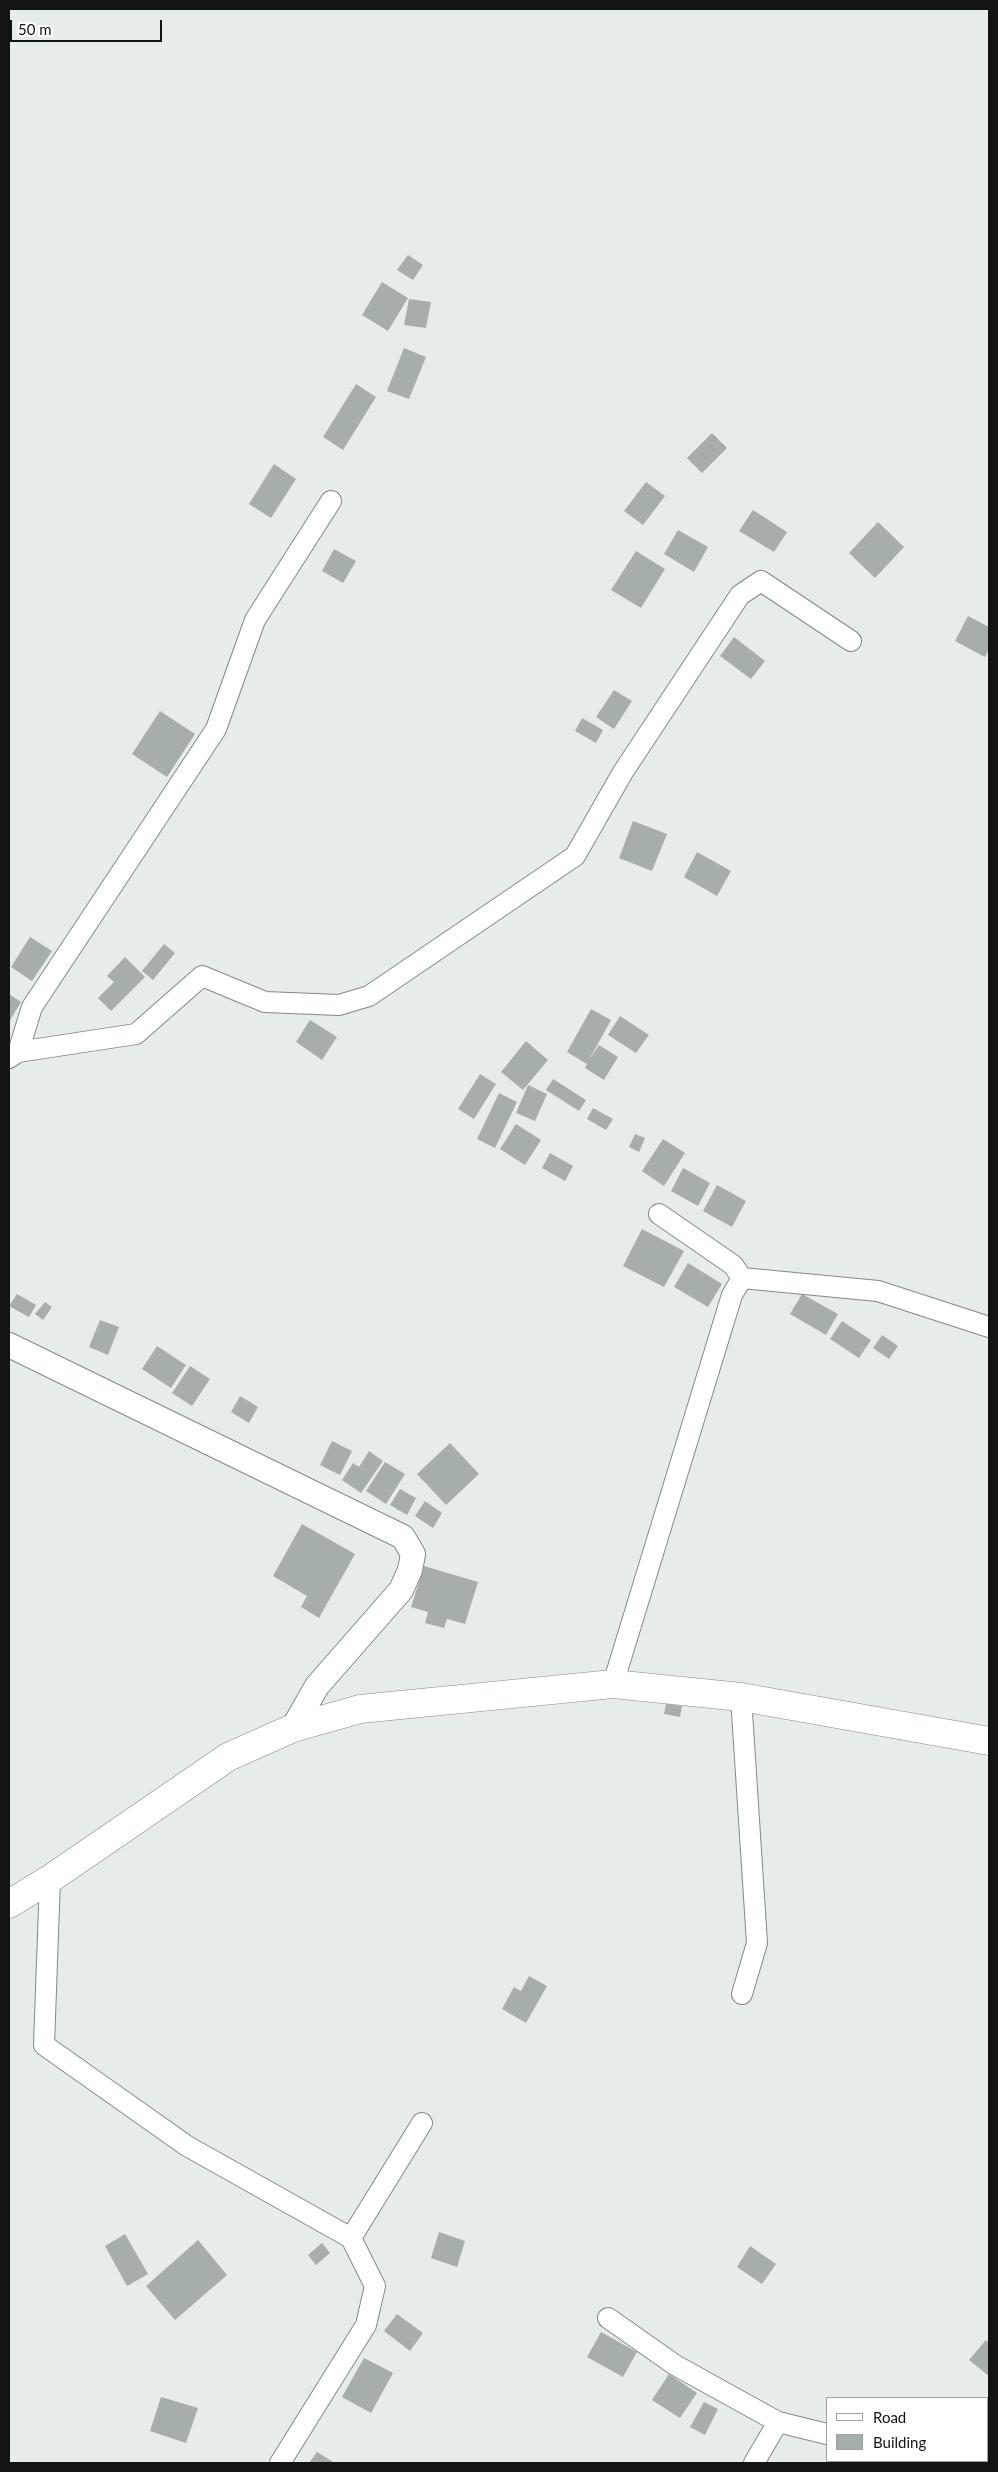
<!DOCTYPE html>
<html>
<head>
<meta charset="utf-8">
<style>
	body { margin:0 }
	#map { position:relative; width:998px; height:2472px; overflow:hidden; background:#e5ece9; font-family:Lato,sans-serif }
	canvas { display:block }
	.frame { position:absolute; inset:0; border:10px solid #111412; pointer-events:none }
	.legend { position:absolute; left:826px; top:2397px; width:162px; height:65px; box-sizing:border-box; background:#fff; border:1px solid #a0a1a0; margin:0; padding:6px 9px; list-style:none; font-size:15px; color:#111412 }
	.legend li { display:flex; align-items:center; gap:10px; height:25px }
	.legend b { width:25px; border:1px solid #a0a1a0 }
	.scale { position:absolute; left:10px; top:20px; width:152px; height:22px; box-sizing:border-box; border:2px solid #111412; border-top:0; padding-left:6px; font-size:15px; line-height:18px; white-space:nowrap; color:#111412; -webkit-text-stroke:4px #fff; paint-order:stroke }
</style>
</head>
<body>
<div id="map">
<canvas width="998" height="2472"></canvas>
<div class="frame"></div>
<ul class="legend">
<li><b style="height:6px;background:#fff"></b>Road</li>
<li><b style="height:14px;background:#a6aeaa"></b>Building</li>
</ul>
<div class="scale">50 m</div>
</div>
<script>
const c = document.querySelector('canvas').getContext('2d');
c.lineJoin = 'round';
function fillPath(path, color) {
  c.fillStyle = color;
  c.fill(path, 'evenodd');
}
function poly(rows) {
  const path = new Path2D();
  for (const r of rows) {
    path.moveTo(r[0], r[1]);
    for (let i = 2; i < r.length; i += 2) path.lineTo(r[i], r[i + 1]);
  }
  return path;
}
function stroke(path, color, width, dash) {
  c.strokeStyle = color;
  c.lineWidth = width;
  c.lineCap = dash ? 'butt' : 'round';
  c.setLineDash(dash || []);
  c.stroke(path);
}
const building = poly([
	[408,255,423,265,413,280,397,270],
	[382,282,408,298,388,331,362,315],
	[409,299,431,302,426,328,404,325],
	[404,348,426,357,409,399,387,391],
	[356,384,376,397,343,450,323,437],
	[712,433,727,448,702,473,687,458],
	[274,464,296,479,271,518,249,504],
	[646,482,665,496,643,525,624,511],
	[753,510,787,532,774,552,739,531],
	[878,522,904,547,875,578,849,553],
	[678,530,708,547,694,572,664,554],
	[334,549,356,561,343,583,322,571],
	[636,551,665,569,641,608,611,590],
	[968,616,989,627,989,649,985,657,955,641],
	[734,637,765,661,751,679,720,656],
	[614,690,632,701,614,729,596,717],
	[160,711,195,734,167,777,132,754],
	[582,718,603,730,596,743,575,731],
	[633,821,667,834,652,871,619,858],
	[697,852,731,871,717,896,684,877],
	[30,937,52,951,32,981,11,967],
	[164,944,175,953,153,980,142,971],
	[125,957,145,977,111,1011,98,998,114,982,107,976],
	[9,994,21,1002,9,1022],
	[591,1009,611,1020,589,1060,599,1045,618,1057,604,1080,585,1068,587,1064,567,1052],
	[620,1016,649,1035,636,1053,608,1035],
	[310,1020,337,1037,322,1060,296,1042],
	[526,1041,548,1060,523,1090,501,1072],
	[480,1074,496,1084,474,1119,458,1109],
	[553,1079,586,1100,579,1111,546,1090],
	[528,1085,547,1094,535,1121,516,1113],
	[499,1093,517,1102,495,1148,477,1139],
	[593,1108,613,1119,606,1130,587,1119],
	[516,1124,541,1140,525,1165,500,1149],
	[635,1134,645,1138,639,1152,629,1147],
	[663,1139,685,1153,664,1186,642,1171],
	[550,1153,573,1166,565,1181,542,1168],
	[683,1168,710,1183,698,1206,671,1191],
	[717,1185,746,1201,732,1227,703,1211],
	[642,1229,684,1251,664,1287,623,1266],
	[688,1263,722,1284,708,1307,674,1287],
	[17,1294,36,1305,29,1317,9,1306],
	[802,1294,838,1314,826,1335,790,1314],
	[45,1302,52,1307,43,1320,35,1314],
	[100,1320,119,1327,108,1355,89,1347],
	[842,1321,871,1340,859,1358,830,1339],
	[882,1335,898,1346,889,1359,873,1348],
	[157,1346,186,1365,171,1388,142,1369],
	[190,1366,210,1379,192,1406,172,1393],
	[240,1396,258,1407,249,1423,231,1412],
	[332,1441,352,1451,340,1475,320,1465],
	[450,1443,479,1474,446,1505,417,1474],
	[369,1451,383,1461,361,1493,342,1480,353,1463,359,1467],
	[385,1462,405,1474,386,1504,366,1491],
	[400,1489,416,1498,407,1515,390,1505],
	[425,1501,442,1513,433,1528,415,1516],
	[302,1524,355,1554,319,1618,301,1607,307,1596,273,1576],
	[424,1566,478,1582,465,1624,447,1619,444,1628,425,1623,428,1612,411,1607],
	[666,1704,682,1706,680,1717,664,1714],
	[529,1976,547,1986,526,2023,502,2009,514,1987,521,1991],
	[439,2232,465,2241,457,2267,431,2258],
	[125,2234,148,2274,127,2286,105,2246],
	[198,2240,227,2275,175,2320,146,2286],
	[322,2243,330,2253,316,2265,308,2255],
	[750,2246,776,2264,762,2284,737,2267],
	[397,2314,423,2333,410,2351,384,2331],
	[601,2332,637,2352,623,2377,587,2357],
	[986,2340,989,2343,989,2376,969,2360],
	[364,2358,393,2373,371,2413,342,2397],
	[669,2374,697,2393,680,2418,652,2400],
	[161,2397,198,2408,186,2443,150,2431],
	[704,2402,718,2409,705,2435,690,2427],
	[317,2452,335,2463,309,2463]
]);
const minor = poly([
	[18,1052,32,1007,216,729,255,620,331,501],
	[9,1058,18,1052,136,1034,202,976,265,1002,339,1005,369,996,575,856,623,772,740,595,761,581,851,641],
	[659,1214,733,1265,742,1278],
	[742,1278,878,1291,989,1327],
	[613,1684,732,1295,742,1278],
	[741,1697,757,1943,742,1994],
	[50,1879,44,2045,187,2146,351,2238,375,2286,366,2325,280,2463],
	[351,2238,422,2123],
	[608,2318,675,2365,778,2422,827,2434],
	[936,2461,946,2463],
	[754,2463,778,2422]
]);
const tertiary = poly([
	[9,1345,403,1537,413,1554,410,1570,401,1590,317,1686,293,1728]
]);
const secondary = poly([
	[9,1904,50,1879,228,1757,293,1728,360,1709,613,1684,741,1697,989,1741]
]);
fillPath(building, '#a6aeaa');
stroke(minor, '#838986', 22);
stroke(tertiary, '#838986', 26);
stroke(secondary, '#838986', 29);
stroke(minor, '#fff', 20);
stroke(tertiary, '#fff', 24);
stroke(secondary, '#fff', 28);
</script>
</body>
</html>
